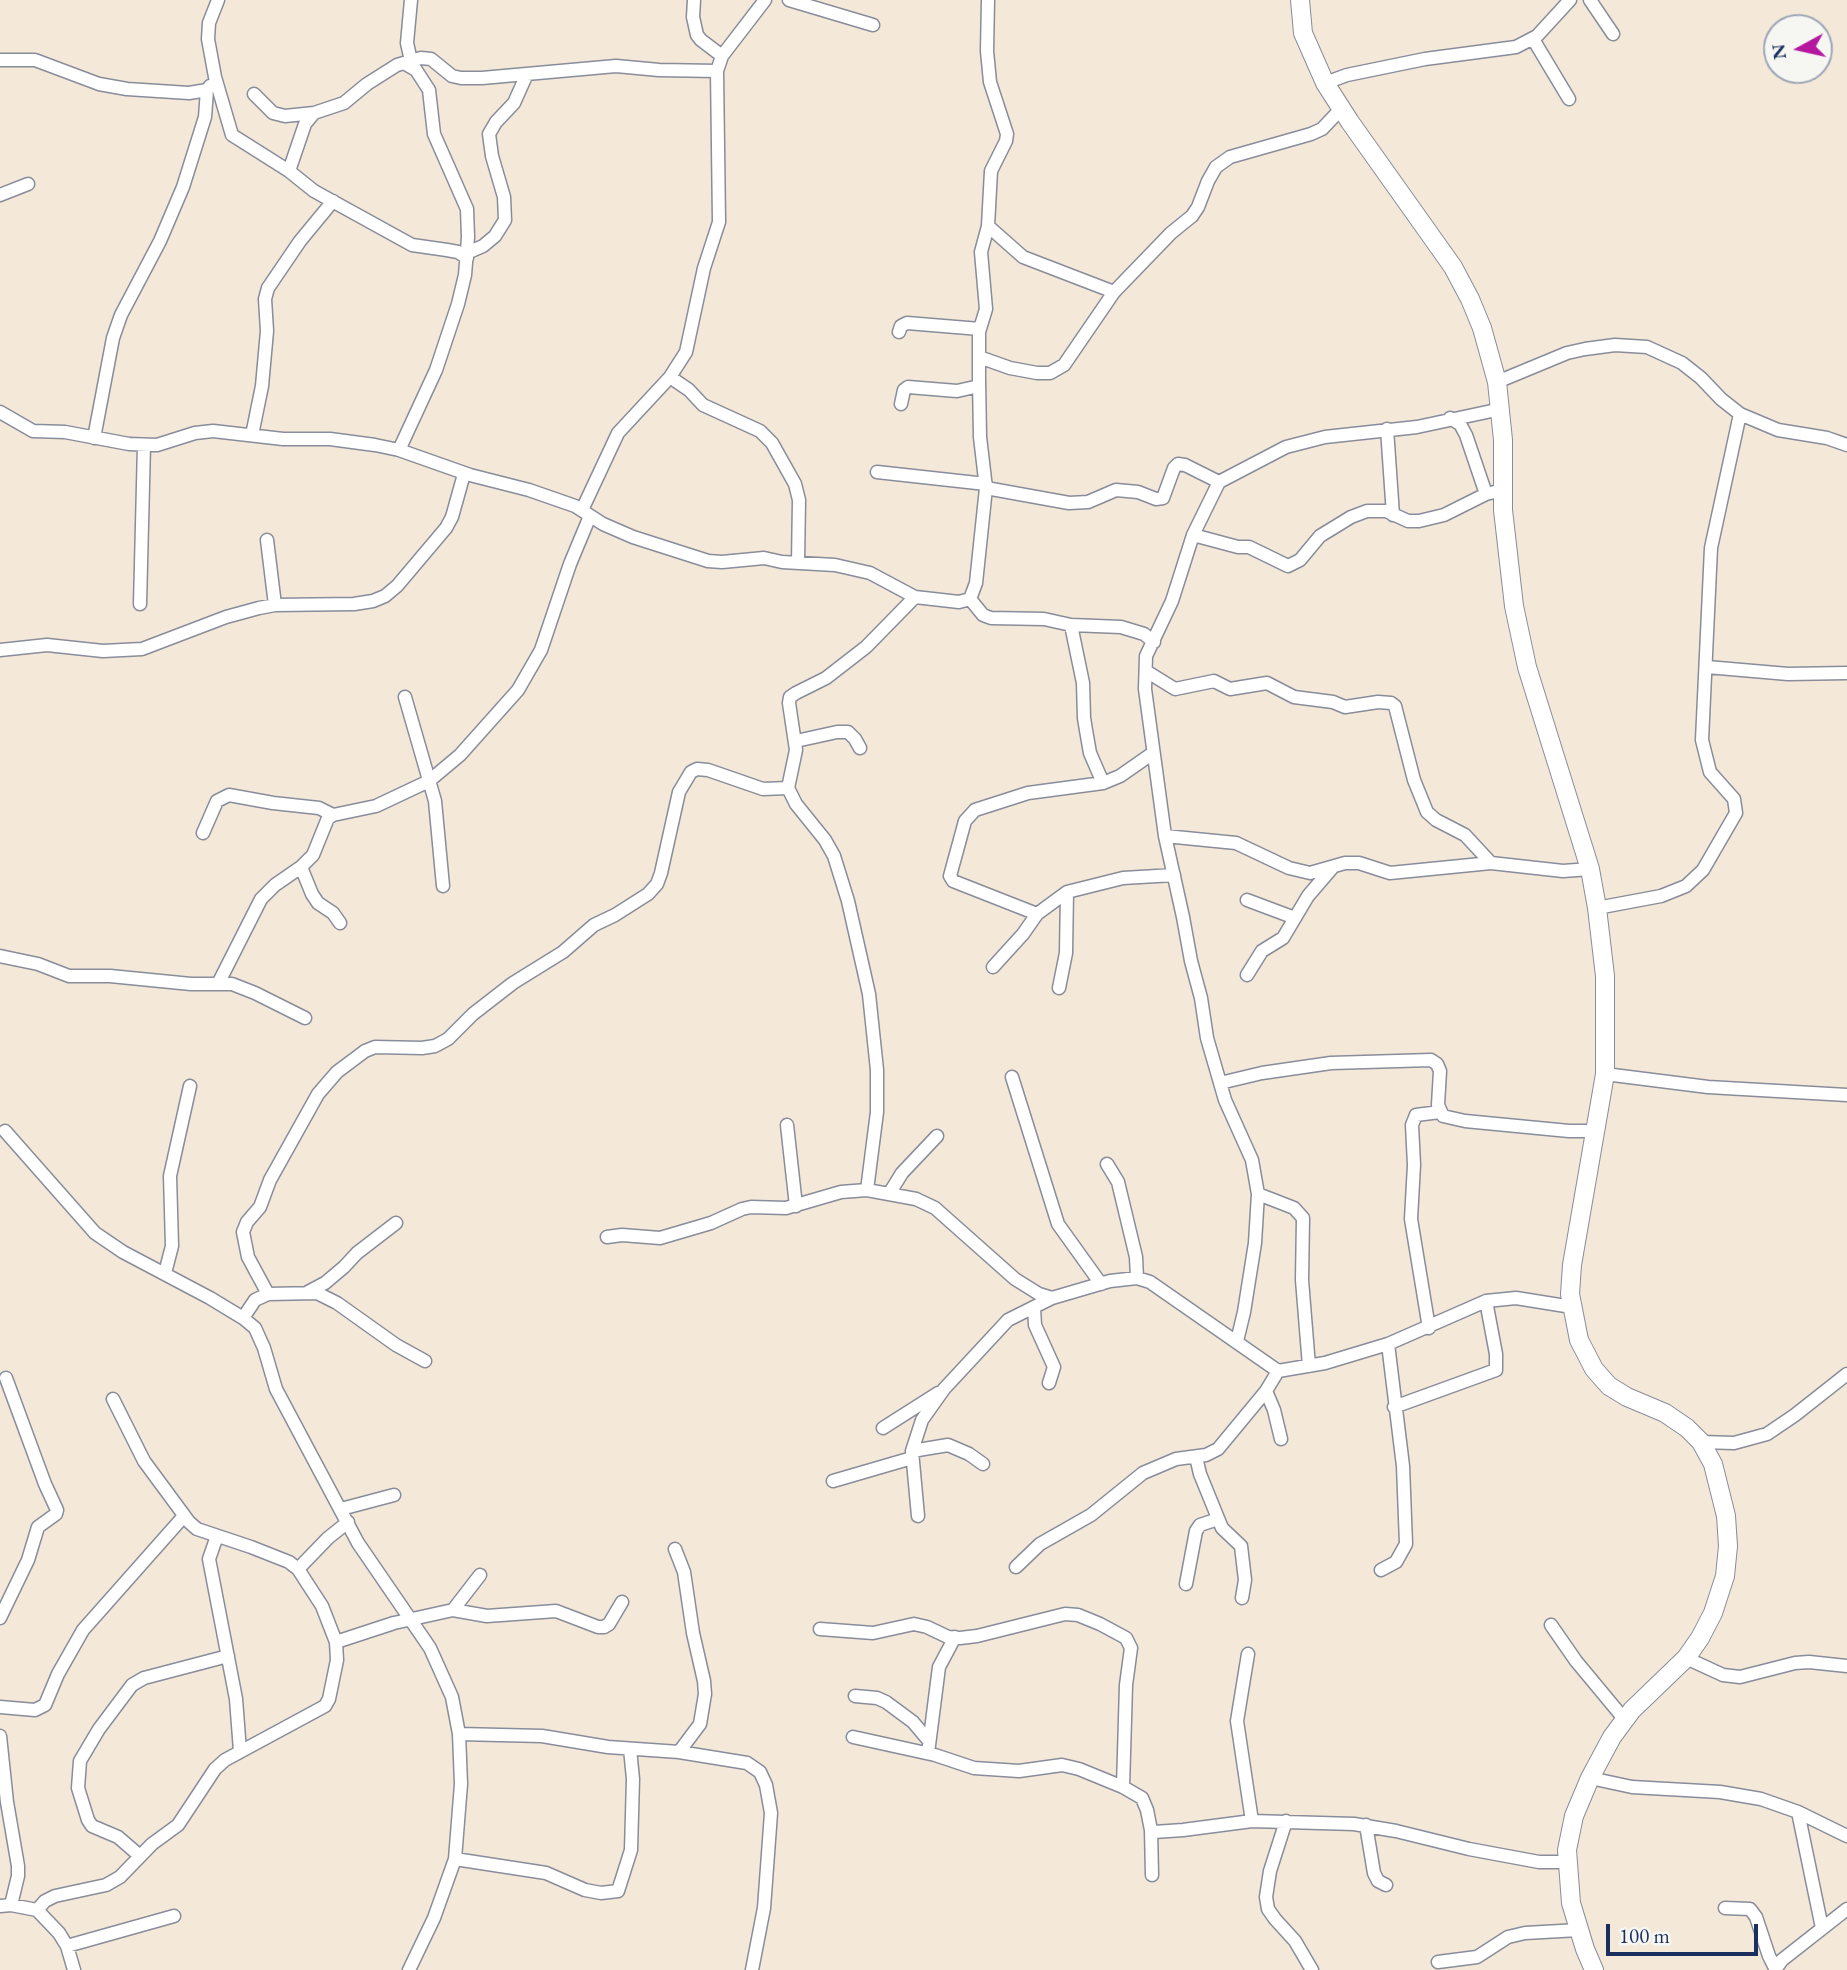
<!DOCTYPE html>
<html>
<head>
<meta charset="utf-8">
<style>
	body { margin:0 }
	#map { position:relative; width:1847px; height:1970px; overflow:hidden; background:#f4e9d8; font-family:"EB Garamond",serif }
	canvas { display:block }
	.north { position:absolute; left:1763px; top:14px; width:70px; height:70px; box-sizing:border-box; background:#f6f6f2; border:2px solid #9ea6b7; border-radius:50%; rotate:262deg; font-size:19px; font-weight:700; line-height:28px; text-align:center; color:#1b2f5e }
	.north::after { content:''; display:block; margin:auto; width:24px; height:32px; background:#b5179e; clip-path:polygon(50% 0,100% 100%,50% 72%,0 100%) }
	.scale { position:absolute; left:1606px; top:1924px; width:152px; height:32px; box-sizing:border-box; border:4px solid #1b2f5e; border-top:0; padding-left:9px; font-size:21px; line-height:24px; white-space:nowrap; color:#1b2f5e; -webkit-text-stroke:5px #f6f6f2; paint-order:stroke }
</style>
</head>
<body>
<div id="map">
<canvas width="1847" height="1970"></canvas>
<div class="north">N</div>
<div class="scale">100 m</div>
</div>
<script>
const c = document.querySelector('canvas').getContext('2d');
c.lineJoin = 'round';
function poly(rows) {
  const path = new Path2D();
  for (const r of rows) {
    path.moveTo(r[0], r[1]);
    for (let i = 2; i < r.length; i += 2) path.lineTo(r[i], r[i + 1]);
  }
  return path;
}
function stroke(path, color, width, dash) {
  c.strokeStyle = color;
  c.lineWidth = width;
  c.lineCap = dash ? 'butt' : 'round';
  c.setLineDash(dash || []);
  c.stroke(path);
}
const street = poly([
	[218,0,209,23,208,39,215,77,232,135,289,171,314,191,412,245,447,250,458,252,467,258],
	[411,0,407,43,411,61],
	[694,0,693,17,697,35,701,40,722,56],
	[789,0,873,25],
	[1590,0,1613,34],
	[1533,39,1569,99],
	[0,60,35,60,99,84,127,89,189,93,207,90,210,86],
	[1325,83,1347,75,1425,59,1516,47,1537,36,1570,0],
	[254,94,273,113,285,116,314,113,344,103,367,84,397,65,421,58,431,59,452,76,461,78,482,78,616,66,659,70,717,71],
	[289,171,305,124,314,113],
	[0,195,28,184],
	[988,226,1023,257,1114,292],
	[467,253,483,246,495,236,505,220,504,197,492,156,489,134,496,122,514,103,527,74],
	[899,332,901,326,907,323,980,329],
	[979,357,1010,368,1037,373,1050,373,1064,365,1114,292,1171,233,1192,216,1198,207,1208,181,1216,167,1230,157,1311,134,1322,129,1341,109],
	[670,377,689,390,703,405,760,431,772,443,795,484,799,500,798,563],
	[1497,382,1567,353,1585,349,1615,345,1647,347,1682,363,1701,378,1721,399,1740,414,1778,430,1827,438,1847,445],
	[901,404,904,390,908,387,957,391,979,386],
	[0,412,33,431,65,432,129,444,157,445,195,433,213,431,283,439,330,439,375,445,399,450,470,475,529,490,575,506,603,524,633,537,708,561,722,562,764,558,782,562,835,565,870,573,915,597,959,602,970,599,976,583,986,488,980,437,979,380,979,332,986,309,981,252,988,226,991,171,1006,141,1007,134,990,82,987,51,988,0],
	[1450,418,1460,424,1466,435,1486,494],
	[1387,429,1393,515],
	[252,435,262,386,267,331,265,299,268,288,300,241,333,201],
	[94,438,113,338,121,315,160,241,183,187,205,117,207,90],
	[399,450,436,370,458,304,465,275,468,237,467,209,434,134,429,90,416,70,404,63],
	[877,472,986,484],
	[1219,482,1193,535,1172,601,1146,656,1145,689,1165,836,1183,917,1191,961,1201,998,1207,1038,1225,1100,1252,1160,1258,1194,1255,1243,1244,1312,1237,1341],
	[986,488,1069,503,1088,502,1116,490,1138,492,1156,499,1163,498,1174,468,1178,464,1185,465,1219,482,1286,447,1325,437,1417,427,1501,409],
	[582,510,618,433,670,377,686,352,704,268,719,222,717,71,722,56,765,0],
	[1193,535,1238,547,1249,547,1288,566,1300,560,1320,536,1351,517,1367,511,1386,511,1408,521,1419,521,1444,515,1486,494,1503,490],
	[267,540,275,605],
	[970,599,983,615,991,618,1044,619,1071,625,1121,627,1144,634,1154,642],
	[140,604,144,445],
	[1071,625,1083,683,1084,718,1087,736,1090,753,1103,783],
	[0,650,47,645,103,651,142,649,226,617,259,608,275,605,354,604,373,601,385,596,397,586,446,528,452,517,464,474],
	[1707,667,1788,674,1847,673],
	[1146,671,1175,689,1214,681,1230,689,1267,683,1294,697,1333,702,1345,707,1378,702,1391,703,1395,706,1414,780,1427,812,1436,820,1465,835,1491,863],
	[405,697,435,801,443,886],
	[796,741,837,732,848,732,855,739,860,748],
	[1153,753,1120,776,1103,783,1028,793,975,810,965,821,950,876,953,881,1037,914,1067,892,1123,878,1174,875],
	[203,833,217,801,229,795,273,803,319,808,333,815],
	[1165,836,1236,843,1289,868,1310,873,1345,863,1359,863,1390,873,1491,863,1563,871,1590,869],
	[301,867,312,894,318,903,333,913,340,923],
	[1247,900,1295,918],
	[1597,908,1661,896,1686,886,1703,870,1736,813,1734,799,1710,772,1702,740,1711,548,1740,414],
	[0,956,38,964,69,976,110,976,191,984,232,984,255,993,305,1018],
	[993,967,1023,934,1037,914],
	[1247,975,1262,951,1283,938,1308,896,1332,868],
	[218,984,261,899,275,885,301,867,313,855,328,818,333,815,376,806,429,781,460,755,518,690,541,650,570,564,590,516],
	[1059,988,1066,953,1067,892],
	[1605,1074,1708,1087,1847,1095],
	[1012,1077,1058,1224,1101,1284],
	[1220,1083,1262,1073,1331,1063,1431,1060,1437,1064,1440,1071,1438,1105,1443,1116,1465,1121,1569,1131,1596,1131],
	[787,1125,796,1206],
	[5,1131,95,1233,123,1252,210,1298,243,1318,255,1328,264,1348,276,1389,358,1543,430,1648,452,1697,459,1734,461,1784,455,1859,434,1918,409,1970],
	[1107,1164,1118,1182,1136,1257,1137,1278],
	[867,1190,877,1112,877,1070,869,994,848,901,834,856,825,840,796,804,788,788,796,750,789,703,790,697,796,693,826,678,866,647,915,597],
	[889,1194,902,1173,937,1136],
	[1258,1194,1294,1208,1303,1218,1302,1280,1309,1366],
	[607,1237,622,1235,660,1238,711,1223,742,1209,751,1207,786,1208,841,1192,867,1190,916,1199,935,1208,1015,1279,1039,1294,1052,1298],
	[165,1273,172,1246,170,1176,190,1086],
	[308,1292,325,1283,344,1267,357,1253,396,1223],
	[268,1294,248,1257,243,1232,247,1222,260,1207,270,1180,318,1094,337,1072,365,1051,375,1047,422,1048,435,1046,448,1039,473,1014,513,983,563,952,594,925,615,915,648,894,657,884,661,873,679,792,691,772,697,769,708,770,763,789,788,788],
	[1034,1308,1035,1325,1054,1367,1049,1383],
	[243,1318,255,1300,268,1294,317,1293,337,1303,396,1345,425,1361],
	[1429,1328,1411,1219,1414,1165,1412,1125,1416,1115,1440,1112],
	[1266,1391,1274,1410,1281,1439],
	[1394,1407,1496,1370,1496,1354,1486,1301],
	[883,1428,938,1393],
	[1701,1442,1734,1443,1767,1434,1795,1415,1847,1374],
	[912,1451,948,1445,969,1454,983,1464],
	[1196,1457,1200,1474,1222,1528,1241,1546,1245,1580,1242,1598],
	[833,1481,912,1458],
	[341,1509,394,1495],
	[918,1516,912,1451,922,1420,944,1389,1008,1320,1052,1298,1110,1281,1137,1278,1150,1282,1278,1371,1325,1363,1388,1344,1486,1301,1516,1298,1572,1307],
	[217,1536,209,1559,236,1699,240,1751],
	[675,1549,684,1572,693,1633,704,1681,705,1694,700,1724,679,1752],
	[1016,1567,1040,1544,1091,1515,1143,1473,1176,1459,1206,1455,1218,1449,1266,1391,1278,1371],
	[298,1569,328,1538,348,1522],
	[1381,1570,1396,1562,1406,1544,1403,1466,1388,1344],
	[1186,1584,1196,1531,1200,1525,1218,1519],
	[453,1610,480,1575],
	[0,1618,28,1560,38,1527,56,1514,57,1510,45,1484,6,1378],
	[1551,1625,1576,1661,1625,1720],
	[820,1629,873,1633,914,1624,927,1627,948,1637,960,1638,977,1636,1065,1614,1078,1615,1100,1624,1126,1638,1131,1648,1126,1685,1123,1787],
	[336,1642,394,1623,453,1610,487,1616,556,1611,598,1627,604,1627,609,1624,622,1602],
	[1248,1654,1237,1721,1252,1821],
	[1686,1658,1723,1675,1740,1677,1795,1663,1809,1662,1847,1666],
	[855,1696,877,1698,886,1702,913,1722,929,1741],
	[0,1707,35,1710,45,1705,58,1674,83,1630,184,1516],
	[459,1734,542,1736,608,1747,679,1752,747,1763,760,1772,766,1785,771,1813,764,1908,752,1970],
	[0,1736,7,1802,18,1866,18,1876,11,1905],
	[853,1737,935,1755,974,1768,1019,1771,1062,1765,1079,1769,1123,1787,1142,1798,1147,1810,1151,1830,1154,1832,1183,1830,1252,1821,1354,1824,1396,1831,1469,1849,1539,1862,1567,1862],
	[928,1753,939,1667,955,1637],
	[1590,1778,1632,1787,1720,1792,1761,1799,1798,1812,1847,1836],
	[1798,1812,1822,1928],
	[1286,1821,1270,1871,1266,1897,1268,1909,1275,1919,1295,1941,1312,1970],
	[1366,1825,1374,1873,1378,1881,1386,1885],
	[1151,1830,1152,1875],
	[140,1856,118,1837,92,1826,88,1820,78,1788,80,1761,99,1729,132,1685,144,1678,228,1656],
	[455,1859,546,1873,585,1890,601,1893,618,1891,631,1850,633,1779,630,1749],
	[0,1906,11,1905,37,1910,59,1933,67,1946,74,1970],
	[1725,1908,1750,1909,1756,1917,1769,1956,1775,1968],
	[37,1910,45,1901,55,1896,106,1885,120,1877,152,1844,178,1825,215,1769,225,1760,325,1706,329,1699,337,1660,336,1642,322,1606,298,1569,289,1562,251,1547,197,1529,189,1522,144,1461,113,1399],
	[67,1946,174,1916],
	[1438,1962,1477,1957,1508,1937,1525,1933,1579,1930],
	[1775,1970,1782,1960,1847,1909]
]);
const secondary = poly([
	[1300,0,1303,33,1325,83,1350,122,1453,267,1470,299,1482,328,1497,382,1503,440,1503,510,1514,606,1527,667,1590,869,1597,908,1605,976,1605,1074,1572,1265,1570,1294,1579,1340,1594,1369,1609,1386,1627,1397,1665,1413,1687,1428,1701,1442,1713,1464,1726,1516,1728,1546,1725,1576,1713,1613,1700,1638,1686,1658,1632,1710,1612,1737,1590,1778,1574,1816,1567,1850,1571,1903,1585,1949,1594,1970]
]);
stroke(street, '#888c9b', 15);
stroke(secondary, '#888c9b', 20);
stroke(street, '#fff', 12);
stroke(secondary, '#fff', 18);
</script>
</body>
</html>
